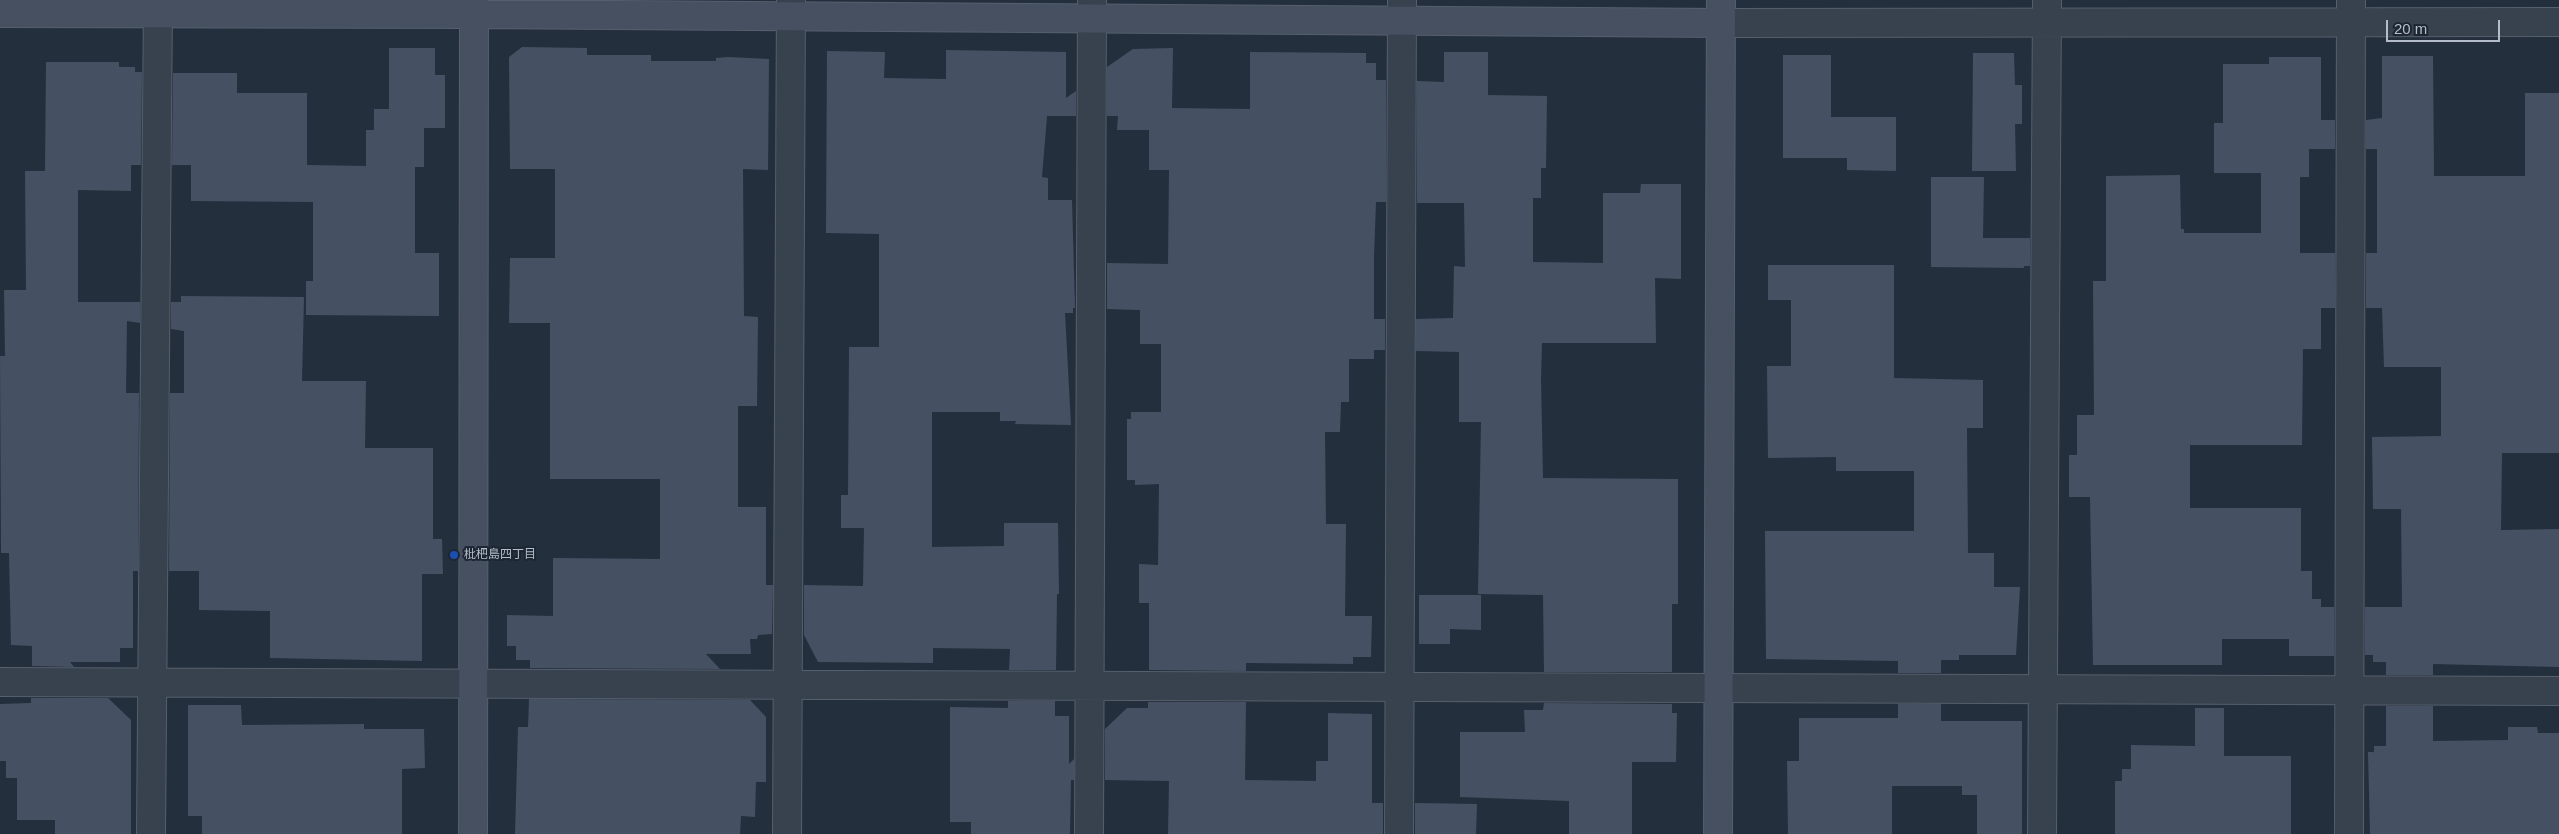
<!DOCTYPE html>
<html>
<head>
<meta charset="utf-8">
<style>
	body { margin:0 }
	#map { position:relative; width:2559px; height:834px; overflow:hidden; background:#242f3e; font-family:Arial,sans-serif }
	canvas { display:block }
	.scale { position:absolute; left:2386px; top:20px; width:114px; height:22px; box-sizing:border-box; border:2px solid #b4bcc9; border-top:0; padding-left:6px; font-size:15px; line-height:18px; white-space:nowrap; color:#b4bcc9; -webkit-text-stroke:4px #1d2633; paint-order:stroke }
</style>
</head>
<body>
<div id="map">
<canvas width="2559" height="834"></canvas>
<div class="scale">20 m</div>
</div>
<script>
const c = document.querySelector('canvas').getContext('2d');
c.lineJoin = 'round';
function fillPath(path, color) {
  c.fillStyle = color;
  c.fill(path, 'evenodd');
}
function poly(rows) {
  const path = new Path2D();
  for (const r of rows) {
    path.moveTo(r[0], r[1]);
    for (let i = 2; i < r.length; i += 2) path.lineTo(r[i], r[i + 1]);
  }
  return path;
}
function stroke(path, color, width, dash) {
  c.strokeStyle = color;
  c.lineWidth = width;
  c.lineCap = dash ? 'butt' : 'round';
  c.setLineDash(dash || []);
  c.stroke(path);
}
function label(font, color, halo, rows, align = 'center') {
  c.font = font + ' Arial,"Noto Sans JP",sans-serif';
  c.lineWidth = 4;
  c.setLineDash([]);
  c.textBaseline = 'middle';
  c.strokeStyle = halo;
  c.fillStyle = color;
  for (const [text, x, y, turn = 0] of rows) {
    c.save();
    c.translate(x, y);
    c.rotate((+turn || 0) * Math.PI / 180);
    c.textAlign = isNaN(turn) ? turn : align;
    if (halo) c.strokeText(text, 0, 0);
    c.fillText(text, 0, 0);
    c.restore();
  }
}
const building = poly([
	[522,47,587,48,587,55,651,55,651,61,716,61,716,58,728,57,769,59,768,170,743,169,744,316,758,317,757,406,738,406,738,507,766,507,766,585,773,585,772,634,758,635,757,639,750,639,751,654,706,654,720,669,530,668,530,660,516,660,516,646,507,646,507,615,553,616,553,558,660,559,660,479,550,479,550,323,509,323,510,258,555,258,555,169,510,169,509,57],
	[389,48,435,48,435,75,445,75,445,128,424,128,424,167,415,167,415,253,439,253,439,316,306,315,306,281,313,281,313,202,191,201,191,165,172,165,173,73,237,73,237,93,307,93,307,165,366,166,366,130,374,130,374,109,389,109],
	[1173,48,1172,108,1250,109,1250,52,1366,53,1366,63,1376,63,1376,80,1386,80,1386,202,1376,202,1374,257,1374,319,1385,319,1385,350,1374,350,1374,359,1349,359,1349,402,1341,402,1340,432,1325,432,1326,524,1346,524,1345,616,1372,616,1371,657,1353,657,1353,664,1246,663,1246,671,1149,670,1149,603,1139,603,1139,564,1158,565,1159,484,1135,485,1135,480,1127,480,1127,419,1131,419,1131,412,1161,412,1161,344,1140,344,1140,310,1107,309,1107,263,1168,264,1169,170,1149,170,1149,130,1117,130,1118,116,1107,116,1107,67,1133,49],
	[946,50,1066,52,1066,98,1076,91,1076,116,1047,116,1042,177,1048,178,1048,200,1072,200,1075,308,1073,308,1073,313,1065,313,1071,425,1015,424,1016,421,1000,421,1000,412,932,412,932,547,1004,546,1004,523,1058,523,1059,594,1057,594,1056,670,1009,670,1010,649,933,648,933,663,818,662,804,635,804,585,863,586,864,528,841,528,841,495,848,495,849,347,879,347,879,234,826,233,827,51,885,52,884,78,946,79],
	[1444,52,1488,52,1488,95,1547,96,1546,168,1541,168,1541,198,1533,198,1533,262,1603,263,1603,193,1640,193,1641,184,1681,184,1681,279,1655,278,1656,343,1542,343,1541,379,1543,478,1678,479,1678,604,1672,604,1672,672,1544,672,1543,595,1478,594,1481,422,1459,422,1459,352,1416,351,1416,319,1453,318,1454,266,1465,267,1464,203,1417,203,1417,81,1444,82],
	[1973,53,2014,53,2015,85,2022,85,2022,124,2015,124,2016,171,1972,171],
	[1783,55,1831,55,1831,117,1896,117,1896,171,1847,170,1847,158,1783,158],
	[2382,56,2433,56,2434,176,2525,176,2525,93,2559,93,2559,453,2502,453,2501,530,2559,529,2559,667,2433,664,2433,675,2386,675,2386,662,2373,662,2373,655,2365,655,2365,607,2402,607,2401,509,2373,509,2372,437,2441,436,2441,367,2384,367,2382,308,2366,308,2366,253,2377,253,2377,149,2366,149,2366,120,2382,118],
	[2269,57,2321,57,2321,120,2335,120,2335,149,2309,149,2309,177,2300,177,2300,253,2335,253,2335,308,2321,308,2321,349,2303,349,2302,445,2190,445,2190,508,2301,508,2301,571,2312,571,2312,599,2321,599,2321,607,2334,607,2334,656,2289,656,2289,639,2222,639,2222,665,2093,665,2090,497,2069,497,2069,455,2077,455,2077,415,2094,415,2093,281,2106,281,2106,176,2180,175,2181,229,2184,229,2184,233,2261,233,2261,173,2214,173,2214,123,2223,123,2223,64,2269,64],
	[46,62,119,62,119,67,135,67,135,72,142,72,141,165,131,165,131,191,78,190,78,302,140,302,140,323,127,321,126,393,139,393,138,571,133,571,133,648,120,648,120,662,70,662,74,667,32,666,32,646,11,645,9,553,1,553,0,356,5,356,4,290,26,290,25,171,45,171],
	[1931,177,1984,177,1983,238,2030,238,2030,266,2024,266,2024,268,1931,267],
	[1768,265,1894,265,1894,378,1983,380,1983,428,1967,428,1968,553,1994,553,1994,587,2020,587,2016,655,1959,655,1959,660,1941,660,1941,673,1898,673,1898,661,1766,659,1765,531,1914,531,1914,471,1836,471,1836,457,1768,458,1767,366,1791,366,1791,300,1768,300],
	[181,296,304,297,302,381,366,381,365,448,433,448,433,539,442,539,443,574,422,574,422,661,270,658,270,611,199,610,199,571,169,571,170,393,184,393,184,331,171,329,171,302,181,302],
	[1419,595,1481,595,1481,630,1450,629,1450,644,1419,644],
	[31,698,108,698,131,720,131,834,55,834,55,820,17,820,17,778,6,778,6,761,0,761,0,704,31,703],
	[529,699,750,700,766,717,766,782,756,782,755,817,741,816,740,834,515,834,518,727,528,727],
	[1008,701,1055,701,1055,716,1069,716,1069,764,1074,759,1074,780,1071,780,1070,834,971,834,971,822,950,822,950,707,1008,708],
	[1148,702,1246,702,1245,780,1316,781,1316,761,1328,761,1328,713,1372,714,1372,803,1383,803,1383,834,1168,834,1169,781,1105,780,1105,729,1127,708,1148,708],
	[1544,703,1672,704,1672,713,1677,713,1676,762,1632,762,1632,834,1569,834,1569,801,1460,797,1460,732,1525,732,1524,710,1543,710],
	[1898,704,1941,704,1941,721,2022,721,2022,834,1977,834,1977,795,1962,795,1962,786,1892,786,1892,834,1788,834,1787,761,1799,761,1799,718,1898,718],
	[188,705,241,705,242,725,364,724,364,729,424,729,425,768,402,769,402,834,202,834,202,816,188,816],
	[2386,706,2433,706,2433,741,2508,740,2508,727,2537,727,2538,733,2559,733,2559,834,2370,834,2368,752,2374,752,2374,746,2386,746],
	[2195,708,2224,708,2224,756,2291,756,2291,834,2115,834,2115,781,2122,781,2122,769,2131,769,2131,745,2195,746],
	[1415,803,1477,804,1476,834,1415,834]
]);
const street = poly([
	[1721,23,2559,22],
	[0,682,2559,691],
	[151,834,158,0],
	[787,834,791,0],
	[1089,834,1092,0],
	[1399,834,1402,0],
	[2042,834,2047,0],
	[2349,834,2351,0]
]);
const secondary = poly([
	[0,13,474,14,1721,23],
	[473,834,474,0],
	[1718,834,1721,0]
]);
const markers = [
	[454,555,5,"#1a4fb4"]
];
const poiNames = [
	["枇杷島四丁目",464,555]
];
fillPath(building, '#455162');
stroke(street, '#565f6c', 30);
stroke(secondary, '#565f6c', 30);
stroke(street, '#38414e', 28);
stroke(secondary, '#465061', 28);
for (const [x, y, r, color] of markers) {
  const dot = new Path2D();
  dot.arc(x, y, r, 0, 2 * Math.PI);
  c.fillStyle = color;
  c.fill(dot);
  stroke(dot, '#1d2633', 2);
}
label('12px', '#b4bcc9', '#1d2633', poiNames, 'left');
</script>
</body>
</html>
